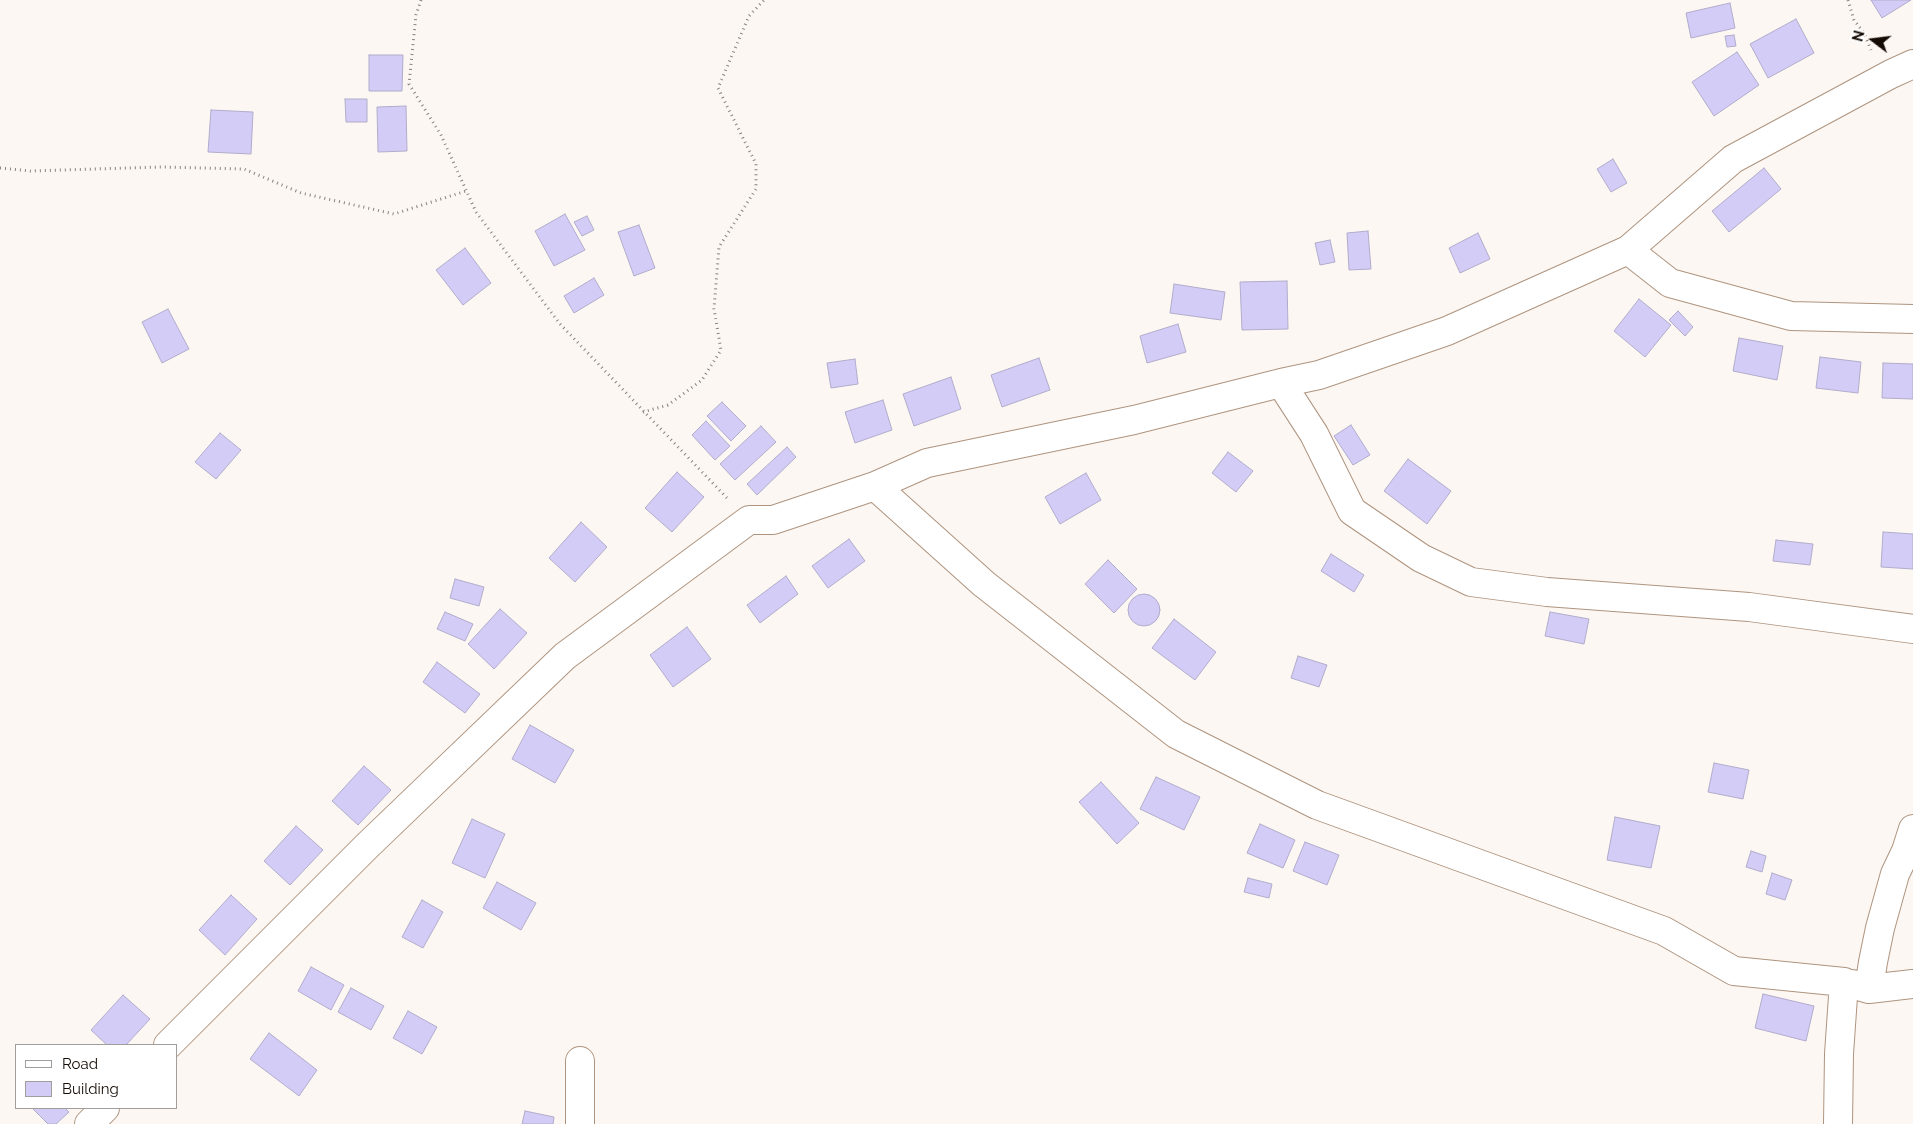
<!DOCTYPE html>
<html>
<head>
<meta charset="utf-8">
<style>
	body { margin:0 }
	#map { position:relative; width:1913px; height:1124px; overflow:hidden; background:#fdf7f3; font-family:Raleway,sans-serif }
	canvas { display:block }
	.legend { position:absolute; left:15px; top:1044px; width:162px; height:65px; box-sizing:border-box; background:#fff; border:1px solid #a19d9b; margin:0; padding:6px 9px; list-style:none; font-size:15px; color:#140b05 }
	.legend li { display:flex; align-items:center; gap:10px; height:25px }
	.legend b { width:25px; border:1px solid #a19d9b }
	.north { position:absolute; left:1848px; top:15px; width:50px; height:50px; -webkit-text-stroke:4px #fff; paint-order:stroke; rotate:285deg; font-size:14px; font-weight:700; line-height:20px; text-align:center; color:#140b05 }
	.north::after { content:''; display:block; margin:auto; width:18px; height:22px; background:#140b05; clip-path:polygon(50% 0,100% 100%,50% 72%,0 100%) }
</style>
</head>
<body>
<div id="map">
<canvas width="1913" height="1124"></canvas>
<ul class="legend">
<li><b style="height:6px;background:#fff"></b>Road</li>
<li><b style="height:14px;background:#d3ccf7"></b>Building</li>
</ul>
<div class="north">N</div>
</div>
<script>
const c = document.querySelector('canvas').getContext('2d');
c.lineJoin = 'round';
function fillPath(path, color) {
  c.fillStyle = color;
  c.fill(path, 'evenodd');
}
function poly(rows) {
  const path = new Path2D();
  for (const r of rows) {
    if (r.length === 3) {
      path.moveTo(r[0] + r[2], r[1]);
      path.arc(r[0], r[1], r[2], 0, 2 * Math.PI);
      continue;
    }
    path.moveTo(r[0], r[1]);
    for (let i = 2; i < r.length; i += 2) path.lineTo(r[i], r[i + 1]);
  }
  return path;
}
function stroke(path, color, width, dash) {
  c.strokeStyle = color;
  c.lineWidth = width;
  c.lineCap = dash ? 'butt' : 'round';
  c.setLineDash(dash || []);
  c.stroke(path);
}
const building = poly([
	[1871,0,1911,0,1882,18,1871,0],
	[1730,3,1735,28,1691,38,1686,13,1730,3],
	[1796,19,1814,53,1768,78,1750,44,1796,19],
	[1734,35,1736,46,1727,47,1725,36,1734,35],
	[1737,52,1759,85,1714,116,1692,82,1737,52],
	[369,55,403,55,402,91,369,91,369,55],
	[345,99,367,99,367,122,346,122,345,99],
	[406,106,407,151,378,152,377,107,406,106],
	[211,110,253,112,251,154,208,152,211,110],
	[1613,159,1627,183,1611,192,1597,169,1613,159],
	[1764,168,1781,189,1729,232,1712,211,1764,168],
	[565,214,585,250,554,266,535,231,565,214],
	[587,216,594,230,582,236,574,222,587,216],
	[639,225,655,268,634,276,618,232,639,225],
	[1368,231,1371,269,1349,270,1347,233,1368,231],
	[1478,233,1490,259,1460,273,1449,248,1478,233],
	[1330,240,1335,262,1320,265,1315,243,1330,240],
	[465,248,491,283,463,305,436,270,465,248],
	[594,278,604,295,574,313,564,296,594,278],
	[1287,281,1288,329,1242,330,1240,282,1287,281],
	[1174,284,1225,292,1221,320,1170,313,1174,284],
	[1639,299,1671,325,1645,357,1614,331,1639,299],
	[168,309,189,349,162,363,142,322,168,309],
	[1678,311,1693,327,1685,336,1669,320,1678,311],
	[1178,324,1186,352,1147,363,1140,336,1178,324],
	[1739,338,1783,346,1777,380,1733,371,1739,338],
	[1820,357,1861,362,1858,393,1816,388,1820,357],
	[1039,358,1050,390,1002,407,991,375,1039,358],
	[855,359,858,384,831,388,827,363,855,359],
	[1883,363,1913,364,1913,399,1882,398,1883,363],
	[951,377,961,409,914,426,903,394,951,377],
	[883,400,892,430,855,443,845,412,883,400],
	[722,402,746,426,731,441,707,416,722,402],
	[706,421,730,446,715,460,692,435,706,421],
	[1351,425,1370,455,1353,465,1334,436,1351,425],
	[761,426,776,442,735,480,720,464,761,426],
	[220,433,241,450,216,479,195,462,220,433],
	[787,447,796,457,757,495,747,484,787,447],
	[1228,452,1253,471,1236,492,1212,473,1228,452],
	[1408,459,1451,491,1427,524,1384,491,1408,459],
	[677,472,704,497,672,532,645,508,677,472],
	[1086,473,1101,500,1060,524,1045,497,1086,473],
	[581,522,607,547,575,582,549,558,581,522],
	[1883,532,1913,534,1913,569,1881,567,1883,532],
	[849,539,865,561,828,588,812,566,849,539],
	[1776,540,1813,544,1810,565,1773,561,1776,540],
	[1331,554,1364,575,1354,592,1321,571,1331,554],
	[1108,560,1137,589,1114,613,1085,584,1108,560],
	[786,576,798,594,760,623,747,605,786,576],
	[455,579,484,587,479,606,450,598,455,579],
	[1144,610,16],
	[500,609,527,633,494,669,468,644,500,609],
	[445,612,473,624,465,641,437,629,445,612],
	[1550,612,1589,619,1584,644,1545,636,1550,612],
	[1174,619,1216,652,1195,680,1152,648,1174,619],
	[687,627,711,659,673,687,650,655,687,627],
	[1298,656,1327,665,1319,687,1291,678,1298,656],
	[437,662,480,694,465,713,423,682,437,662],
	[530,725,574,750,555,783,512,759,530,725],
	[1714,763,1749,770,1743,799,1708,792,1714,763],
	[364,766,391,790,358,825,332,801,364,766],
	[1156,777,1200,797,1184,830,1140,809,1156,777],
	[1101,782,1139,823,1117,844,1079,802,1101,782],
	[1615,817,1660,826,1651,868,1607,860,1615,817],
	[472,819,505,834,485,878,452,863,472,819],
	[1260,824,1295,840,1283,868,1247,853,1260,824],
	[296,826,323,850,290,885,264,861,296,826],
	[1305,842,1339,855,1327,885,1293,871,1305,842],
	[1751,851,1766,856,1762,872,1746,867,1751,851],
	[1772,873,1792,880,1785,900,1766,894,1772,873],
	[1248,878,1272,884,1269,898,1244,892,1248,878],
	[497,882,536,903,521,930,483,908,497,882],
	[231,895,257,919,225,955,199,930,231,895],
	[422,900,443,912,423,948,402,937,422,900],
	[311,967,344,985,331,1010,298,991,311,967],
	[351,988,384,1006,371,1030,338,1012,351,988],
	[1763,994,1814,1006,1806,1041,1755,1028,1763,994],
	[123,995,150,1019,126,1045,107,1045,91,1030,123,995],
	[408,1011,437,1027,422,1054,393,1038,408,1011],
	[269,1033,317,1070,299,1096,250,1059,269,1033],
	[32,1108,65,1108,69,1112,56,1124,48,1124,32,1108],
	[525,1111,554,1117,553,1124,522,1124,525,1111]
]);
const path = poly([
	[421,0,416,15,409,84,441,135,476,212,560,324,727,498],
	[1848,0,1854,20,1864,33,1871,50],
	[0,168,30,171,161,167,244,169,301,193,394,214,466,191],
	[643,412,668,405,702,380,721,350,714,309,719,247,756,189,756,164,718,88,749,16,764,0]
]);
const minor = poly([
	[1628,250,1670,283,1791,316,1913,319],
	[1281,383,1314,434,1352,511,1421,558,1471,582,1547,592,1749,607,1913,629],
	[875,486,984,584,1176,734,1317,805,1664,931,1734,971,1844,982,1839,1054,1838,1124],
	[1852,984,1869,989,1913,984],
	[1869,989,1873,962,1880,928,1895,874,1906,851,1913,829],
	[168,1045,367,846,565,656,749,520,773,520,875,486,927,463,1134,420,1281,383,1319,375,1447,331,1628,250,1733,159,1891,74,1913,64],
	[89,1124,105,1108],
	[580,1124,580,1061]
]);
fillPath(building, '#d3ccf7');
stroke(building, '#b1acca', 1);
stroke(minor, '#ae947f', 30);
stroke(path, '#88817c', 3, [1, 4]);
stroke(minor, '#fff', 28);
</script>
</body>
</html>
